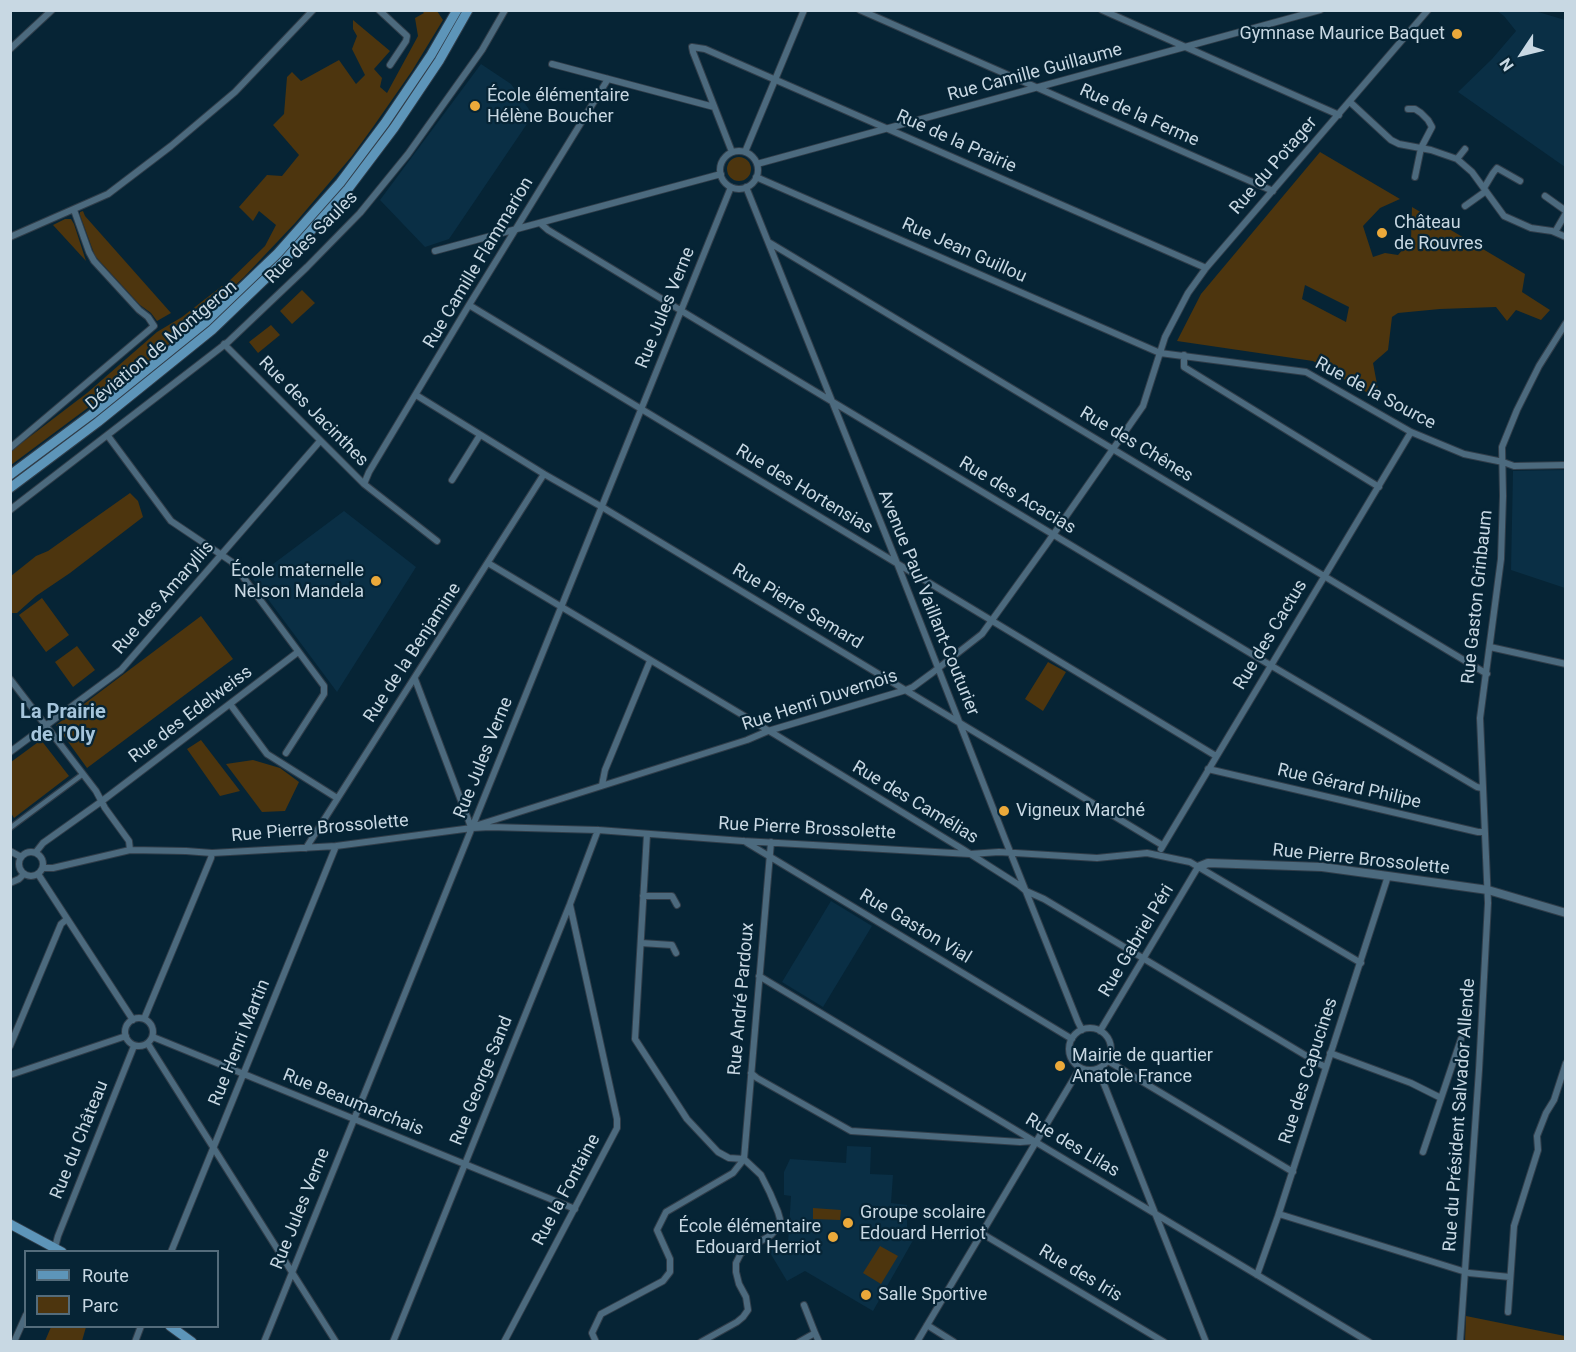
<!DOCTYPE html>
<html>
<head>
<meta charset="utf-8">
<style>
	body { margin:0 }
	#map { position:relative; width:1576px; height:1352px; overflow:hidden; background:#062435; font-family:Roboto,sans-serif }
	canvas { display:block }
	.frame { position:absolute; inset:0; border:12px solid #c8d8e3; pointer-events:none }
	.legend { position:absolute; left:24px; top:1250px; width:195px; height:78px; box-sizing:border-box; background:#062435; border:2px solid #546c7b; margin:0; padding:8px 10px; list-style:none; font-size:18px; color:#c8d8e3 }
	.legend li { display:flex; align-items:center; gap:12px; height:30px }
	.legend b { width:30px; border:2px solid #546c7b }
	.north { position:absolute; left:1492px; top:24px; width:60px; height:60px; -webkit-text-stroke:4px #062435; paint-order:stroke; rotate:235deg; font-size:16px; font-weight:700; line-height:24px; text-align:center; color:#c8d8e3 }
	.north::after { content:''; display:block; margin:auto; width:21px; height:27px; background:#c8d8e3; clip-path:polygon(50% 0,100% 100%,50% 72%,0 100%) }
</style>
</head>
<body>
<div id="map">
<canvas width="1576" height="1352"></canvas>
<div class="frame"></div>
<ul class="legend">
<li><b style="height:8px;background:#5d95b9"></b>Route</li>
<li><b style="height:16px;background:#4d350e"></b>Parc</li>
</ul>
<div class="north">N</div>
</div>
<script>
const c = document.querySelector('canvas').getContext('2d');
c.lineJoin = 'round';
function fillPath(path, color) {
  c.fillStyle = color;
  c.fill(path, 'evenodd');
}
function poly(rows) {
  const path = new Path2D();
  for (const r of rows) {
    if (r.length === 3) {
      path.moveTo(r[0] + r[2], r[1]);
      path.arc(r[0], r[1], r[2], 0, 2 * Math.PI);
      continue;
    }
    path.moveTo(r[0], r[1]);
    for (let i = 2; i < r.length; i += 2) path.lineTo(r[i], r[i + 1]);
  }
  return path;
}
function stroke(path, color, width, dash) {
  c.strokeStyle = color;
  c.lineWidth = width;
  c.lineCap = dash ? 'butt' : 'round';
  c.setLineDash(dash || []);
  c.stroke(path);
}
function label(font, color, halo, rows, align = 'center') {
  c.font = font + ' Roboto,sans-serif';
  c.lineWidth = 4.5;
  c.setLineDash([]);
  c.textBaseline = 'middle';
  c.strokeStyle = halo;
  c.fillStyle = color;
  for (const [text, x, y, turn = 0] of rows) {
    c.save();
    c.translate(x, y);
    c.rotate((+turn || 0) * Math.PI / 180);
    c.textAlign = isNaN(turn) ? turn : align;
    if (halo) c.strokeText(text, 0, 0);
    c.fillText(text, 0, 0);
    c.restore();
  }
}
const built = poly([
	[1497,11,1535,11,1565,20,1565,167,1458,92,1492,59,1516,31,1504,16],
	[481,64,511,84,533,115,449,239,425,247,380,200],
	[1565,470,1566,470,1565,588,1511,570,1513,471],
	[344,511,416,567,337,692,253,579],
	[831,901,872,926,823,1007,782,982],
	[847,1146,871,1147,870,1174,893,1175,891,1203,907,1205,907,1229,916,1235,873,1311,805,1271,787,1281,769,1251,781,1244,788,1244,791,1196,784,1195,784,1172,790,1159,846,1163]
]);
const green = poly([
	[422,11,437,11,443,20,412,71,373,127,352,156,296,222,244,277,207,312,169,344,93,404,11,465,11,451,87,393,157,332,182,317,222,286,223,287,265,246,276,225,259,211,253,221,239,207,267,175,282,176,299,155,273,125,284,114,287,77,292,72,301,81,339,60,356,84,365,75,352,49,357,36,353,29,353,20,390,51,374,69,382,78,380,87,387,93,418,36,415,18,424,13],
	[1320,152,1400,199,1380,208,1363,226,1373,257,1385,253,1398,255,1411,240,1412,207,1525,274,1522,292,1550,310,1541,320,1516,310,1507,321,1496,307,1440,309,1398,313,1392,317,1388,350,1373,363,1380,400,1313,361,1177,341,1201,294],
	[1305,285,1349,307,1346,322,1302,299],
	[739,169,12],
	[83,211,85,216,171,313,157,321,151,313,140,305,95,256,80,215,80,212],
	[65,219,71,219,74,224,86,261,53,225],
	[302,290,315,303,292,324,280,311],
	[271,325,280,335,258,353,249,342],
	[130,493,138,501,143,517,70,573,36,596,17,613,11,613,11,576,36,556,48,551],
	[42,598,69,635,46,652,19,615],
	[201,616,233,659,87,768,56,725],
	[77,646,95,670,73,687,55,662],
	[1048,662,1066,672,1043,711,1025,699],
	[41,740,69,776,14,818,11,813,11,762],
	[201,740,240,791,220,796,187,749],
	[253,760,280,768,299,782,285,811,262,812,226,764],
	[813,1208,841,1210,840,1220,813,1219],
	[880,1246,898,1256,881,1284,863,1273],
	[1466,1316,1565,1336,1565,1341,1465,1341],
	[51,1327,85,1326,86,1327,82,1341,45,1341]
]);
const pedestrian = poly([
	[10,828,83,774]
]);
const minor = poly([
	[379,10,407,36,406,41,390,65],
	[860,10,1273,191],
	[1102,10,1339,115],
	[10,49,52,10],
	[552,64,714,107],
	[1350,102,1391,140,1399,144,1431,150,1457,159,1472,172,1504,216,1531,228,1552,231,1566,237],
	[1408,109,1415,109,1421,113,1428,120,1432,127,1421,148,1415,177],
	[739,170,19],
	[732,152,693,52,692,47,705,49,1206,268],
	[745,152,804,10],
	[1457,159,1465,149],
	[757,164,1320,10],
	[756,177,1160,353,1306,372,1411,432,1464,454,1503,462,1514,466,1566,465],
	[746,187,897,563,1005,839,1078,1022,1082,1030],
	[1484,188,1493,173,1497,168,1520,181],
	[1545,196,1566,211],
	[1465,206,1486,191],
	[540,223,548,230,690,316,1265,662,1477,787,1482,788],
	[1555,232,1566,213],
	[10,237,108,194,171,146,235,92,313,10],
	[770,243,1487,674],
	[435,251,721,174],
	[469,305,1216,756],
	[224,344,364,484,369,472,469,305,608,79],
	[1184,355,1184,367,1379,487],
	[416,395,544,474,602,507,1162,845],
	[108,436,171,521,232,562,324,686,324,694,286,753],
	[10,448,154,326,148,317,139,310,94,261,89,252,74,210],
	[452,480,480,435],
	[364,484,437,541],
	[10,510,228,342,307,267,360,213,408,154,482,50,505,10],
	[488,563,776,735,964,850,1019,885,1026,891,1044,899,1325,1067],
	[1490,647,1566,664],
	[10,679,96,791,105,808,129,841,130,850],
	[415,679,471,827],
	[230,704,267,754,337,798],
	[10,752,121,670,320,441],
	[1208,769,1478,832,1484,832],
	[602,785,605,770,650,661],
	[478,825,747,740,768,731,906,690,913,687,932,673,982,634,1046,545,1143,406,1165,337,1188,293,1206,268,1428,10],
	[647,834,635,1039,687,1119,718,1152,729,1158,744,1159],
	[744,841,1072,1039],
	[306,848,544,474],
	[1161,849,1411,432],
	[10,851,21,857],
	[31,864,12],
	[36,852,43,843,102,801,298,652],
	[43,868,53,868,130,850,186,851,212,853,336,846,472,828,490,827,598,830,743,841,970,854,999,852,1097,858,1147,853,1190,862,1361,963],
	[38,874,133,1020],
	[10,883,19,879,24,874],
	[643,896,672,896,677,905],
	[641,943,672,945,676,953],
	[759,976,1369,1342],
	[139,1032,14],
	[144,1019,211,858,212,853],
	[1090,1049,21],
	[1100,1031,1198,867],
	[153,1037,575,1209],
	[148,1044,336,1342],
	[10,1046,61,924,67,919],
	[1330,1053,1411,1083,1441,1098],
	[1108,1061,1293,1172],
	[1098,1069,1206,1342],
	[751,1073,757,1078,851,1131,1020,1142,1034,1141],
	[10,1075,126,1036],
	[1423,1152,1461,1039],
	[744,1159,771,842],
	[1279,1214,1469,1273,1510,1277],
	[981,1233,1164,1342],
	[54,1251,58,1236,134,1046],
	[171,1252,336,846],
	[1257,1275,1278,1216,1388,876],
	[804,1305,815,1333,819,1342],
	[1508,1312,1514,1226,1538,1150,1537,1136,1546,1113,1554,1100,1566,1063],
	[927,1325,954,1342],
	[14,1342,26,1315],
	[135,1342,141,1326],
	[264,1342,731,187],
	[393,1342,570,904,598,830],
	[504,1342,617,1128,617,1119,570,905],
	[596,1342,592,1333,601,1314,663,1281,670,1272,670,1259,657,1230,666,1212,733,1173,744,1159],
	[701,1342,737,1322,743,1317,748,1310,746,1297,739,1284,736,1272,736,1263,741,1253,771,1235,778,1227,780,1219,778,1212,770,1193,761,1175,744,1159],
	[799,1342,815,1333],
	[917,1342,1080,1068],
	[1460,1342,1479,1070,1488,903,1480,718,1501,559,1503,496,1502,447,1517,410,1539,366,1566,323]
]);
const tertiary = poly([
	[1198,867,1208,863,1322,867,1388,876,1488,890,1566,913]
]);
const primary = poly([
	[10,475,92,414,206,322,278,253,340,183,385,123,431,55,457,10],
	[10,488,98,422,212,330,284,261,348,189,394,128,439,61,468,10],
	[10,1224,62,1252],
	[170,1326,192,1342]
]);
const markers = [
	[1457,34,6,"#eba93a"],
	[475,106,6,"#eba93a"],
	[1382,233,6,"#eba93a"],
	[376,581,6,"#eba93a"],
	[1004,811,6,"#eba93a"],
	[1060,1066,6,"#eba93a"],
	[848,1223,6,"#eba93a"],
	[833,1237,6,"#eba93a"],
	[866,1295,6,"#eba93a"]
];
const poiNames = [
	["Gymnase Maurice Baquet",1445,34,"right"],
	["École élémentaire",487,96],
	["Hélène Boucher",487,117],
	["Château",1394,223],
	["de Rouvres",1394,244],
	["École maternelle",364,571,"right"],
	["Nelson Mandela",364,592,"right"],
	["Vigneux Marché",1016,811],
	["Mairie de quartier",1072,1056],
	["Anatole France",1072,1077],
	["Groupe scolaire",860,1213],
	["Edouard Herriot",860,1234],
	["École élémentaire",821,1227,"right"],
	["Edouard Herriot",821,1248,"right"],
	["Salle Sportive",878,1295]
];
const streetNames = [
	["Rue Camille Guillaume",1035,73,-15],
	["Rue de la Ferme",1139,116,24],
	["Rue de la Prairie",956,142,24],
	["Rue du Potager",1274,166,-49],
	["Rue des Saules",312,238,-45],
	["Rue Jean Guillou",964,251,24],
	["Rue Camille Flammarion",479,263,-59],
	["Rue Jules Verne",666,308,-68],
	["Déviation de Montgeron",162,346,-40],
	["Rue de la Source",1375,394,28],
	["Rue des Jacinthes",313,412,45],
	["Rue des Chênes",1136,445,31],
	["Rue des Hortensias",804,490,31],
	["Rue des Acacias",1017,496,31],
	["Rue Gaston Grinbaum",1478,597,-84],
	["Rue des Amaryllis",164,598,-49],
	["Avenue Paul Vaillant-Couturier",928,603,68],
	["Rue Pierre Semard",797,607,31],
	["Rue des Cactus",1271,635,-59],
	["Rue de la Benjamine",413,653,-57],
	["Rue Henri Duvernois",820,701,-18],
	["Rue des Edelweiss",191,715,-37],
	["Rue Jules Verne",484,758,-68],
	["Rue Gérard Philipe",1349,787,13],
	["Rue des Camélias",915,803,31],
	["Rue Pierre Brossolette",320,829,-5],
	["Rue Pierre Brossolette",807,829,3],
	["Rue Pierre Brossolette",1361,860,6],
	["Rue Gaston Vial",915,927,31],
	["Rue Gabriel Péri",1137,941,-59],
	["Rue André Pardoux",742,999,-85],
	["Rue Henri Martin",240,1043,-68],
	["Rue des Capucines",1309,1071,-72],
	["Rue George Sand",482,1081,-68],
	["Rue Beaumarchais",353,1103,22],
	["Rue du Président Salvador Allende",1460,1115,-86],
	["Rue du Château",80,1140,-68],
	["Rue des Lilas",1072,1146,31],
	["Rue la Fontaine",567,1190,-62],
	["Rue Jules Verne",301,1209,-68],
	["Rue des Iris",1080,1274,31]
];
const neighbourhoodNames = [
	["La Prairie",63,713],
	["de l'Oly",63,736]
];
fillPath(built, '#0a2f45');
fillPath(green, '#4d350e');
stroke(pedestrian, '#303d49', 7);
stroke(minor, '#303d49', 8);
stroke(tertiary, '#303d49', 10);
stroke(primary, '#303d49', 11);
stroke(pedestrian, '#4c6a7e', 4.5);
stroke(minor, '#4c6a7e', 6);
stroke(tertiary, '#4c6a7e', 8);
stroke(primary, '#5d95b9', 9);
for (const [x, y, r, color] of markers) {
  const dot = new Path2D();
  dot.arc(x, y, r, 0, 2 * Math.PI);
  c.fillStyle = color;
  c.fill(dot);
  stroke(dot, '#062435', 2);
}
label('18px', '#c8d8e3', '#062435', poiNames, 'left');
label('18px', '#c8d8e3', '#062435', streetNames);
label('bold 20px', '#a5c5dc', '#062435', neighbourhoodNames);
</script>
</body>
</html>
